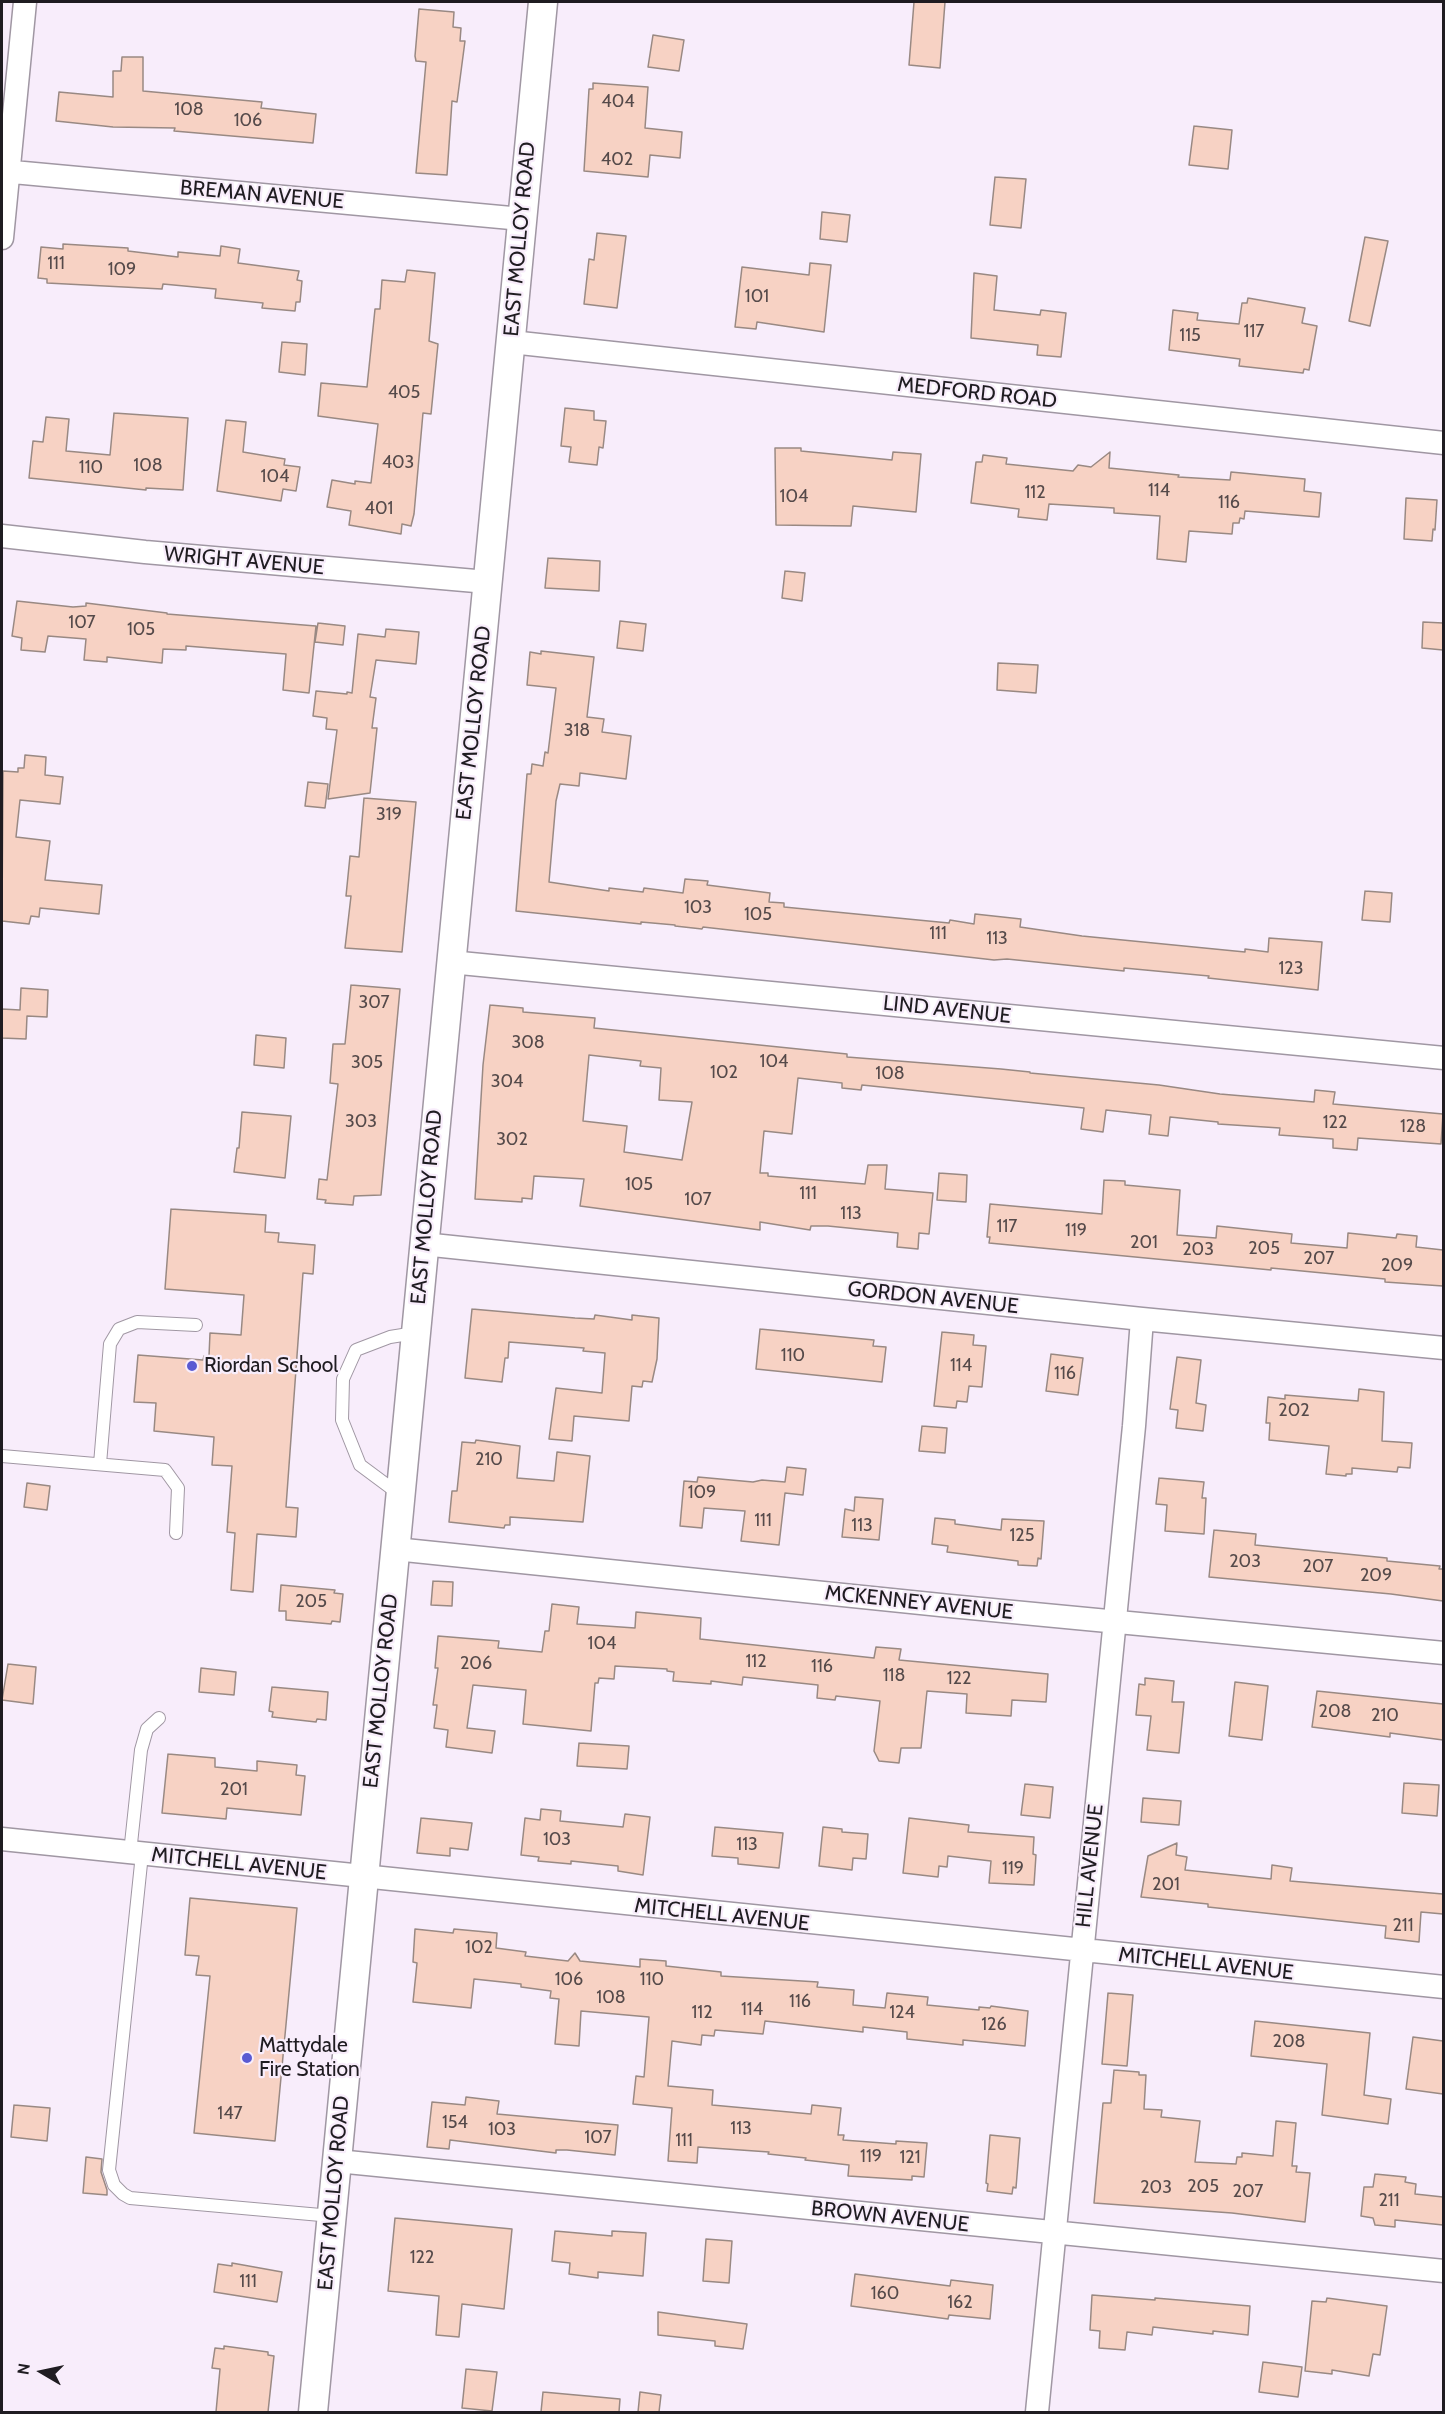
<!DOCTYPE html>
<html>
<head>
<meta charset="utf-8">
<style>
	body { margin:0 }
	#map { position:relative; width:1445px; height:2414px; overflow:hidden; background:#f8edfb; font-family:Cabin,sans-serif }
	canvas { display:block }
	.frame { position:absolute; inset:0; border:3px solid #1f1c21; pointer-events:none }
	.north { position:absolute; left:12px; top:2342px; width:60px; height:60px; -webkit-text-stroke:4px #f8edfb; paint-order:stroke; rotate:279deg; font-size:16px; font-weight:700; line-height:24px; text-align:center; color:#1f1c21 }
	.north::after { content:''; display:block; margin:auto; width:21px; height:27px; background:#1f1c21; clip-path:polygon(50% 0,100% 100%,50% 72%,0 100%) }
</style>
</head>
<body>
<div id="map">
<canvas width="1445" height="2414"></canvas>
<div class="frame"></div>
<div class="north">N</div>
</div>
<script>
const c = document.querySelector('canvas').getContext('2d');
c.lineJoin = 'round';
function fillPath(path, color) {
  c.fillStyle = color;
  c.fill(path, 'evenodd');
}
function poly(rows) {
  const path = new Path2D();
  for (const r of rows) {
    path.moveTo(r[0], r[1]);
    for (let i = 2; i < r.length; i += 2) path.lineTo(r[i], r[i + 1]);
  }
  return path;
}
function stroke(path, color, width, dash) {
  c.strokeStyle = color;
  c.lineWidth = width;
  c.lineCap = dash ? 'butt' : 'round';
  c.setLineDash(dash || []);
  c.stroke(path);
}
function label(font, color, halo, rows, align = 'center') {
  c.font = font + ' Cabin,sans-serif';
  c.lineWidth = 4.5;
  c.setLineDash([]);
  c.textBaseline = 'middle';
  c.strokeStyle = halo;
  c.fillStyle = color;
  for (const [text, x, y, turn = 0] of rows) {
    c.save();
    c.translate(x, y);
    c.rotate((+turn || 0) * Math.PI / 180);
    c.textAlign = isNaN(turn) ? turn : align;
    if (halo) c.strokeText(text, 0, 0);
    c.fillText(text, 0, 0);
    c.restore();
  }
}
const building = poly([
	[914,2,945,2,940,68,909,65,914,2],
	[419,9,454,12,453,27,461,28,460,41,465,41,457,102,452,101,447,175,416,173,426,62,416,61,415,56,419,9],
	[653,35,684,40,679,71,648,67,653,35],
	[122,57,143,57,143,91,262,102,261,108,316,114,313,143,174,131,175,128,113,127,56,121,59,92,113,97,113,71,121,71,122,57],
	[593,83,648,87,645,128,682,132,680,158,650,155,648,177,584,171,589,89,593,89,593,83],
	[1194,126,1232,130,1228,169,1189,165,1194,126],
	[995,177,1026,179,1021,228,990,225,995,177],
	[822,212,850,215,847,242,820,239,822,212],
	[597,233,626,236,617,308,584,304,589,259,594,260,597,233],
	[1365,237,1388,241,1370,326,1349,321,1365,237],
	[63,244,128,248,128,251,178,257,178,252,220,256,221,246,240,249,238,263,299,271,297,280,302,281,300,302,296,302,295,311,262,308,263,303,215,298,216,289,163,284,162,289,47,283,47,279,38,278,41,247,63,249,63,244],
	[810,263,831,265,824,332,757,322,756,329,735,327,742,267,809,275,810,263],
	[407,270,435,273,429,341,438,344,431,414,423,413,414,514,411,526,402,524,401,534,349,525,351,511,327,507,332,480,355,484,355,481,371,483,378,424,318,416,321,383,367,387,375,309,380,309,382,280,405,282,407,270],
	[974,273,997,276,994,310,1040,315,1041,310,1066,313,1061,357,1037,355,1038,345,971,338,974,273],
	[1248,298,1305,308,1302,323,1317,326,1309,370,1304,369,1303,373,1239,366,1240,359,1169,350,1173,310,1198,313,1197,320,1239,324,1242,303,1247,303,1248,298],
	[282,342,307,344,305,375,279,372,282,342],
	[565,408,594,411,594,420,606,421,603,448,599,447,597,465,569,462,571,447,561,446,565,408],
	[114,413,188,418,183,490,146,488,146,490,29,478,33,441,43,442,46,417,69,419,66,451,110,455,114,413],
	[226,420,246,422,243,452,285,459,284,465,300,467,296,491,283,489,281,501,217,491,226,420],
	[775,448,801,448,801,451,892,460,893,452,921,454,916,512,853,506,851,526,776,525,775,448],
	[1110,452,1109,468,1179,475,1178,477,1230,480,1231,472,1305,479,1304,491,1321,493,1319,517,1245,511,1244,519,1240,518,1239,523,1233,523,1232,534,1189,531,1186,562,1157,559,1160,516,1114,513,1114,508,1049,504,1047,520,1018,517,1019,509,971,503,976,462,982,462,983,455,1007,458,1006,464,1073,471,1078,465,1091,467,1110,452],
	[1406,498,1437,500,1435,530,1433,529,1432,541,1404,539,1406,498],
	[548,558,600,561,599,591,545,588,548,558],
	[785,571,805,573,802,601,782,598,785,571],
	[17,601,73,607,86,606,86,603,167,613,167,614,316,626,309,693,283,690,286,654,186,646,186,650,163,649,162,663,107,657,107,662,84,660,86,639,48,636,45,652,21,650,22,638,12,636,17,601],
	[620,621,646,624,643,651,617,648,620,621],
	[1423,622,1443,623,1443,650,1422,648,1423,622],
	[318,623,345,626,343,645,315,642,318,623],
	[386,629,419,632,416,664,376,660,370,697,376,698,372,728,377,728,370,793,328,799,337,730,326,729,327,718,313,716,316,691,347,694,347,692,352,693,358,634,385,637,386,629],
	[541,651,594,657,587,717,604,719,602,732,631,736,626,779,580,773,579,786,560,784,556,801,549,882,609,891,609,888,643,892,644,888,683,893,685,879,708,881,707,885,770,893,769,902,784,903,784,907,949,923,950,920,974,924,975,914,1021,919,1020,927,1082,936,1245,952,1245,949,1268,952,1269,938,1322,942,1318,990,1208,978,1209,976,1124,968,1124,971,1007,959,994,960,703,927,702,929,675,926,675,925,641,922,641,924,516,911,527,774,531,774,532,764,543,766,545,752,548,753,556,688,527,685,530,652,541,654,541,651],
	[998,663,1038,665,1036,693,997,690,998,663],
	[25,755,46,757,45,775,63,777,60,804,20,800,16,837,50,841,45,880,102,885,99,914,40,908,39,917,31,916,29,924,2,921,3,771,18,772,18,768,24,768,25,755],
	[308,782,328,784,325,808,305,806,308,782],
	[364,798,416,802,402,952,345,948,351,896,346,896,350,856,359,857,364,798],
	[1365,891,1392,893,1390,922,1362,920,1365,891],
	[351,985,400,989,381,1195,354,1196,353,1205,325,1203,326,1200,317,1199,319,1179,327,1180,338,1084,330,1083,333,1044,345,1044,351,985],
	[21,988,48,990,47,1017,27,1016,26,1039,2,1038,2,1009,20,1010,21,988],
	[490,1005,523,1008,523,1012,595,1018,594,1028,847,1054,847,1057,1001,1069,1030,1072,1030,1073,1159,1085,1220,1094,1314,1102,1315,1090,1335,1092,1333,1104,1443,1114,1441,1144,1358,1138,1357,1150,1333,1148,1333,1139,1279,1135,1280,1128,1218,1124,1218,1122,1170,1117,1168,1136,1149,1134,1151,1115,1106,1110,1103,1132,1081,1129,1084,1108,862,1085,861,1090,842,1088,842,1083,798,1078,792,1134,764,1131,760,1173,768,1173,768,1176,865,1184,868,1165,887,1165,885,1189,933,1193,929,1234,919,1233,918,1249,897,1247,898,1233,828,1226,811,1226,810,1230,760,1222,760,1230,580,1206,584,1179,534,1176,532,1199,522,1198,522,1202,475,1199,483,1065,490,1005],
	[589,1055,641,1061,640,1066,661,1068,659,1100,692,1102,682,1160,624,1152,627,1126,583,1121,589,1055],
	[256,1035,286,1038,284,1068,254,1065,256,1035],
	[242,1112,291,1116,285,1178,234,1172,237,1148,239,1148,242,1112],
	[939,1173,967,1175,966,1202,937,1200,939,1173],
	[1104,1180,1125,1181,1125,1185,1180,1190,1177,1235,1216,1238,1217,1226,1292,1234,1291,1243,1347,1248,1348,1233,1396,1238,1397,1234,1417,1236,1416,1247,1443,1250,1443,1286,1385,1282,1385,1279,1271,1268,1271,1270,989,1243,990,1237,987,1237,990,1204,1102,1214,1104,1180],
	[171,1209,266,1215,265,1232,279,1233,278,1242,315,1245,313,1274,303,1273,286,1507,298,1508,296,1537,257,1534,253,1592,231,1590,235,1533,227,1532,232,1466,212,1465,214,1437,154,1431,156,1403,134,1402,138,1355,203,1360,204,1356,209,1356,210,1333,241,1335,244,1295,165,1289,171,1209],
	[472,1309,575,1318,594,1319,595,1315,632,1320,632,1315,659,1318,657,1359,652,1382,643,1381,642,1387,632,1386,629,1421,574,1416,572,1441,549,1439,556,1388,602,1393,605,1353,583,1351,584,1348,572,1347,509,1342,508,1358,505,1358,502,1382,465,1378,472,1309],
	[760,1329,874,1340,873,1346,886,1347,882,1382,756,1369,760,1329],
	[942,1332,974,1335,973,1345,986,1346,982,1387,969,1386,967,1402,957,1401,956,1408,934,1406,942,1332],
	[1051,1354,1083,1358,1078,1395,1046,1391,1051,1354],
	[1177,1357,1201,1360,1196,1403,1206,1405,1203,1431,1176,1428,1178,1410,1170,1409,1177,1357],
	[1359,1389,1384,1392,1382,1441,1412,1443,1410,1468,1398,1467,1397,1472,1352,1468,1352,1474,1346,1474,1346,1476,1326,1474,1329,1446,1269,1440,1270,1423,1266,1423,1268,1397,1285,1399,1285,1395,1358,1401,1359,1389],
	[922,1426,947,1428,945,1453,919,1451,922,1426],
	[476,1440,520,1446,517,1478,554,1481,557,1452,590,1456,583,1522,510,1517,510,1525,505,1525,504,1528,449,1522,452,1491,457,1491,462,1442,475,1443,476,1440],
	[787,1467,806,1469,803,1495,785,1493,779,1545,741,1541,745,1511,704,1508,702,1528,680,1526,684,1481,697,1482,698,1477,753,1482,762,1480,785,1482,787,1467],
	[1159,1478,1204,1482,1202,1498,1206,1498,1204,1534,1165,1531,1167,1505,1156,1504,1159,1478],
	[27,1483,50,1486,47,1510,24,1507,27,1483],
	[855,1497,883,1499,879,1540,842,1537,845,1509,854,1511,855,1497],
	[935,1518,955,1520,955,1524,1001,1530,1002,1519,1044,1521,1041,1559,1038,1558,1037,1566,1018,1565,1018,1561,947,1552,948,1546,932,1544,935,1518],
	[1214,1530,1256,1534,1255,1545,1387,1558,1387,1561,1440,1566,1439,1569,1443,1569,1443,1601,1391,1594,1209,1577,1214,1530],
	[433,1581,453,1582,452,1606,431,1605,433,1581],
	[281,1585,335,1590,334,1593,343,1594,340,1622,332,1621,331,1624,286,1620,286,1611,279,1611,281,1585],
	[552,1604,579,1607,577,1624,635,1628,636,1612,701,1618,700,1639,874,1658,876,1647,901,1649,899,1660,1048,1674,1046,1702,1012,1700,1011,1716,966,1713,967,1694,927,1691,921,1748,901,1748,899,1763,879,1761,874,1751,880,1701,836,1696,835,1700,817,1698,818,1685,743,1677,742,1685,711,1681,711,1684,673,1681,674,1672,667,1671,667,1669,615,1666,614,1679,599,1678,598,1683,595,1683,591,1731,523,1724,526,1690,473,1685,467,1728,495,1731,492,1753,446,1747,448,1730,434,1728,437,1705,433,1705,438,1668,435,1668,438,1636,499,1641,498,1648,542,1652,545,1631,549,1631,552,1604],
	[8,1664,36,1667,33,1704,2,1700,8,1664],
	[201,1668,236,1672,234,1695,199,1692,201,1668],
	[1145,1678,1174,1681,1172,1702,1184,1702,1179,1753,1147,1750,1151,1716,1136,1715,1139,1684,1145,1685,1145,1678],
	[1235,1682,1268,1686,1262,1740,1229,1736,1235,1682],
	[272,1687,328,1692,326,1720,317,1719,316,1722,272,1717,273,1712,269,1711,272,1687],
	[1317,1691,1443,1704,1443,1740,1390,1733,1390,1737,1312,1727,1317,1691],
	[579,1743,629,1746,627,1769,577,1766,579,1743],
	[168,1754,215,1758,215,1767,257,1771,257,1761,297,1765,296,1775,305,1776,301,1815,227,1808,226,1819,162,1813,168,1754],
	[1404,1783,1439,1785,1437,1816,1402,1813,1404,1783],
	[1025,1784,1053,1787,1050,1818,1021,1815,1025,1784],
	[1143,1798,1181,1801,1179,1825,1141,1822,1143,1798],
	[541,1809,561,1811,560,1821,623,1827,625,1814,650,1817,643,1875,618,1871,618,1866,571,1861,571,1864,538,1861,539,1857,521,1855,525,1818,540,1820,541,1809],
	[421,1818,472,1823,468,1850,450,1848,450,1856,417,1853,421,1818],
	[909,1818,969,1825,968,1832,1034,1837,1033,1854,1036,1855,1034,1885,989,1883,991,1861,948,1856,947,1867,939,1866,938,1877,903,1873,909,1818],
	[715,1827,783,1833,779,1868,738,1864,738,1858,712,1856,715,1827],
	[823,1827,842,1829,842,1832,868,1834,866,1859,853,1858,852,1870,819,1866,823,1827],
	[1177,1843,1176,1855,1187,1857,1185,1870,1271,1879,1272,1865,1292,1868,1290,1881,1443,1894,1443,1914,1421,1912,1419,1942,1385,1938,1386,1926,1208,1907,1208,1904,1141,1897,1148,1856,1177,1843],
	[190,1898,297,1908,275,2141,194,2133,210,1976,196,1975,199,1956,185,1955,190,1898],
	[415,1929,453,1933,454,1929,497,1933,496,1948,526,1952,525,1956,568,1961,575,1953,580,1961,640,1967,640,1959,666,1961,666,1966,721,1972,721,1976,818,1982,817,1987,854,1990,853,2005,885,2008,887,1993,928,1997,927,2005,979,2010,979,2007,990,2008,991,2006,1028,2011,1025,2046,963,2040,963,2045,907,2039,907,2032,863,2027,863,2032,765,2021,763,2034,715,2030,714,2036,702,2035,701,2045,672,2041,668,2086,713,2090,712,2105,811,2114,812,2105,841,2108,838,2135,844,2135,843,2140,896,2144,896,2141,927,2143,924,2177,912,2176,912,2180,848,2176,849,2165,805,2160,806,2158,768,2154,769,2152,698,2147,697,2163,668,2161,672,2108,633,2104,636,2076,644,2077,649,2017,581,2011,579,2046,555,2044,559,1999,550,1998,551,1991,521,1987,521,1984,474,1979,471,2008,413,2002,417,1963,413,1962,415,1929],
	[1108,1993,1133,1995,1127,2066,1102,2064,1108,1993],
	[1255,2021,1370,2033,1364,2095,1391,2099,1388,2124,1322,2115,1327,2064,1251,2056,1255,2021],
	[1413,2037,1443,2041,1443,2094,1406,2089,1413,2037],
	[1114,2070,1139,2072,1139,2075,1146,2075,1144,2109,1162,2110,1161,2117,1200,2121,1195,2162,1236,2164,1237,2157,1242,2157,1242,2153,1273,2156,1276,2121,1296,2123,1292,2166,1297,2166,1296,2172,1310,2173,1305,2222,1232,2213,1094,2203,1103,2103,1111,2103,1114,2070],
	[466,2097,499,2101,497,2114,618,2125,615,2155,567,2150,556,2150,556,2153,450,2140,449,2149,427,2147,432,2102,465,2105,466,2097],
	[14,2105,50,2108,47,2141,11,2137,14,2105],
	[990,2135,1020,2138,1016,2188,1013,2187,1012,2194,987,2191,988,2184,986,2183,990,2135],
	[86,2157,102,2159,101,2172,107,2190,107,2195,83,2193,86,2157],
	[1375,2174,1406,2177,1405,2182,1416,2184,1415,2194,1443,2197,1443,2225,1395,2220,1395,2227,1375,2225,1373,2218,1361,2216,1364,2187,1373,2187,1375,2174],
	[395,2218,512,2229,504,2309,462,2304,459,2337,436,2335,439,2296,388,2291,395,2218],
	[555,2231,612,2236,612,2231,646,2233,643,2276,598,2272,598,2278,569,2274,570,2263,552,2261,555,2231],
	[706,2239,732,2241,729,2283,703,2281,706,2239],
	[232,2263,282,2272,277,2302,214,2292,218,2264,232,2266,232,2263],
	[855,2274,950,2286,951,2280,993,2285,990,2319,949,2315,948,2319,851,2306,855,2274],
	[1092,2295,1155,2300,1155,2298,1250,2306,1248,2335,1213,2331,1213,2334,1153,2327,1152,2335,1127,2332,1125,2350,1099,2348,1100,2331,1090,2330,1092,2295],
	[1327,2298,1387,2306,1380,2355,1373,2354,1369,2376,1332,2370,1332,2374,1305,2371,1312,2301,1326,2302,1327,2298],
	[658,2312,747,2324,743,2349,715,2346,715,2341,658,2335,658,2312],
	[224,2346,268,2352,268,2355,274,2356,268,2412,216,2412,220,2369,212,2368,215,2348,224,2349,224,2346],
	[1263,2362,1302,2367,1298,2397,1259,2392,1263,2362],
	[466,2369,497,2372,492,2411,462,2408,466,2369],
	[543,2392,620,2399,619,2412,541,2412,543,2392],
	[640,2392,661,2395,659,2412,638,2412,640,2392]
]);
const service = poly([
	[2,1456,165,1470,178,1488,176,1533],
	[100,1464,110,1344,119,1329,137,1322,196,1325],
	[399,1494,360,1465,342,1420,343,1379,356,1350,390,1337,415,1333],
	[130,1853,141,1750,147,1729,159,1718],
	[142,1854,109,2170,114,2185,123,2194,130,2198,332,2216]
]);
const minor = poly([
	[2,171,522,219],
	[2,238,25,2],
	[511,342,1444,443],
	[2,536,145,552,487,582],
	[450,962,1444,1058],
	[423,1244,1142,1319,1444,1348],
	[395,1549,950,1606,1444,1653],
	[2,1839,1444,1987],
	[337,2161,1444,2271],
	[1037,2412,1134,1426,1142,1319]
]);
const tertiary = poly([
	[313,2412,543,2]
]);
const markers = [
	[192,1366,6,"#5a5ad2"],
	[247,2058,6,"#5a5ad2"]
];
const numberNames = [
	["404",618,102],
	["108",189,110],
	["106",248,121],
	["402",617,160],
	["111",56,264],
	["109",122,270],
	["101",757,297],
	["117",1254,332],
	["115",1190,336],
	["405",404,393],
	["403",398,463],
	["108",148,466],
	["110",91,468],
	["104",275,477],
	["114",1159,491],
	["112",1035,493],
	["104",794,497],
	["116",1229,503],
	["401",379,509],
	["107",82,623],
	["105",141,630],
	["318",577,731],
	["319",389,815],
	["103",698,908],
	["105",758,915],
	["111",938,934],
	["113",997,939],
	["123",1291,969],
	["307",374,1003],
	["308",528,1043],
	["104",774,1062],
	["305",367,1063],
	["102",724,1073],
	["108",890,1074],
	["304",507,1082],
	["303",361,1122],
	["122",1335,1123],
	["128",1413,1127],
	["302",512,1140],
	["105",639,1185],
	["111",808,1194],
	["107",698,1200],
	["113",851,1214],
	["117",1007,1227],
	["119",1076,1231],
	["201",1144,1243],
	["205",1264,1249],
	["203",1198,1250],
	["207",1319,1259],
	["209",1397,1266],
	["110",793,1356],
	["114",961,1366],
	["116",1065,1374],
	["202",1294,1411],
	["210",489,1460],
	["109",702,1493],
	["111",763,1521],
	["113",862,1526],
	["125",1022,1536],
	["203",1245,1562],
	["207",1318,1567],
	["209",1376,1576],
	["205",311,1602],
	["104",602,1644],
	["112",756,1662],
	["206",476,1664],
	["116",822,1667],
	["118",894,1676],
	["122",959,1679],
	["208",1335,1712],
	["210",1385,1716],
	["201",234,1790],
	["103",557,1840],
	["113",747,1845],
	["119",1013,1869],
	["201",1166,1885],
	["211",1403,1926],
	["102",479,1948],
	["106",569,1980],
	["110",652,1980],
	["108",611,1998],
	["116",800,2002],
	["114",752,2010],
	["112",702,2013],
	["124",902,2013],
	["126",994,2025],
	["208",1289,2042],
	["147",230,2114],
	["154",455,2123],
	["113",741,2129],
	["103",502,2130],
	["107",598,2138],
	["111",684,2141],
	["119",871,2157],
	["121",910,2158],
	["205",1203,2187],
	["203",1156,2188],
	["207",1248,2192],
	["211",1389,2201],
	["122",422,2258],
	["111",248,2282],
	["160",885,2294],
	["162",960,2303]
];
const streetNames = [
	["BREMAN AVENUE",262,195,5],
	["EAST MOLLOY ROAD",520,239,-85],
	["MEDFORD ROAD",977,393,6],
	["WRIGHT AVENUE",244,561,5],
	["EAST MOLLOY ROAD",474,723,-84],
	["LIND AVENUE",947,1010,6],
	["EAST MOLLOY ROAD",427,1207,-85],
	["GORDON AVENUE",933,1298,6],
	["MCKENNEY AVENUE",919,1603,6],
	["EAST MOLLOY ROAD",381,1691,-84],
	["MITCHELL AVENUE",239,1864,6],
	["HILL AVENUE",1090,1866,-84],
	["MITCHELL AVENUE",722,1915,6],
	["MITCHELL AVENUE",1206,1964,6],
	["EAST MOLLOY ROAD",334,2193,-85],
	["BROWN AVENUE",890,2217,6]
];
const poiNames = [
	["Riordan School",204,1366],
	["Mattydale",259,2046],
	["Fire Station",259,2070]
];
fillPath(building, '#f7d2c4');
stroke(building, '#998983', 1.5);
stroke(service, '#a097a3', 14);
stroke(minor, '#a097a3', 25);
stroke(tertiary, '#a097a3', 31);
stroke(service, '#fff', 12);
stroke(minor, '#fff', 22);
stroke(tertiary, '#fff', 28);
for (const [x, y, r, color] of markers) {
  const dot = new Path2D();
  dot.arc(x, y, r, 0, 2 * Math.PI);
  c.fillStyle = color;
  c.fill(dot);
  stroke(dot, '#f8edfb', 2);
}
label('18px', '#554a4a', null, numberNames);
label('21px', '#1f1c21', '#f8edfb', streetNames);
label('21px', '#1f1c21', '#f8edfb', poiNames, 'left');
</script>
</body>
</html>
